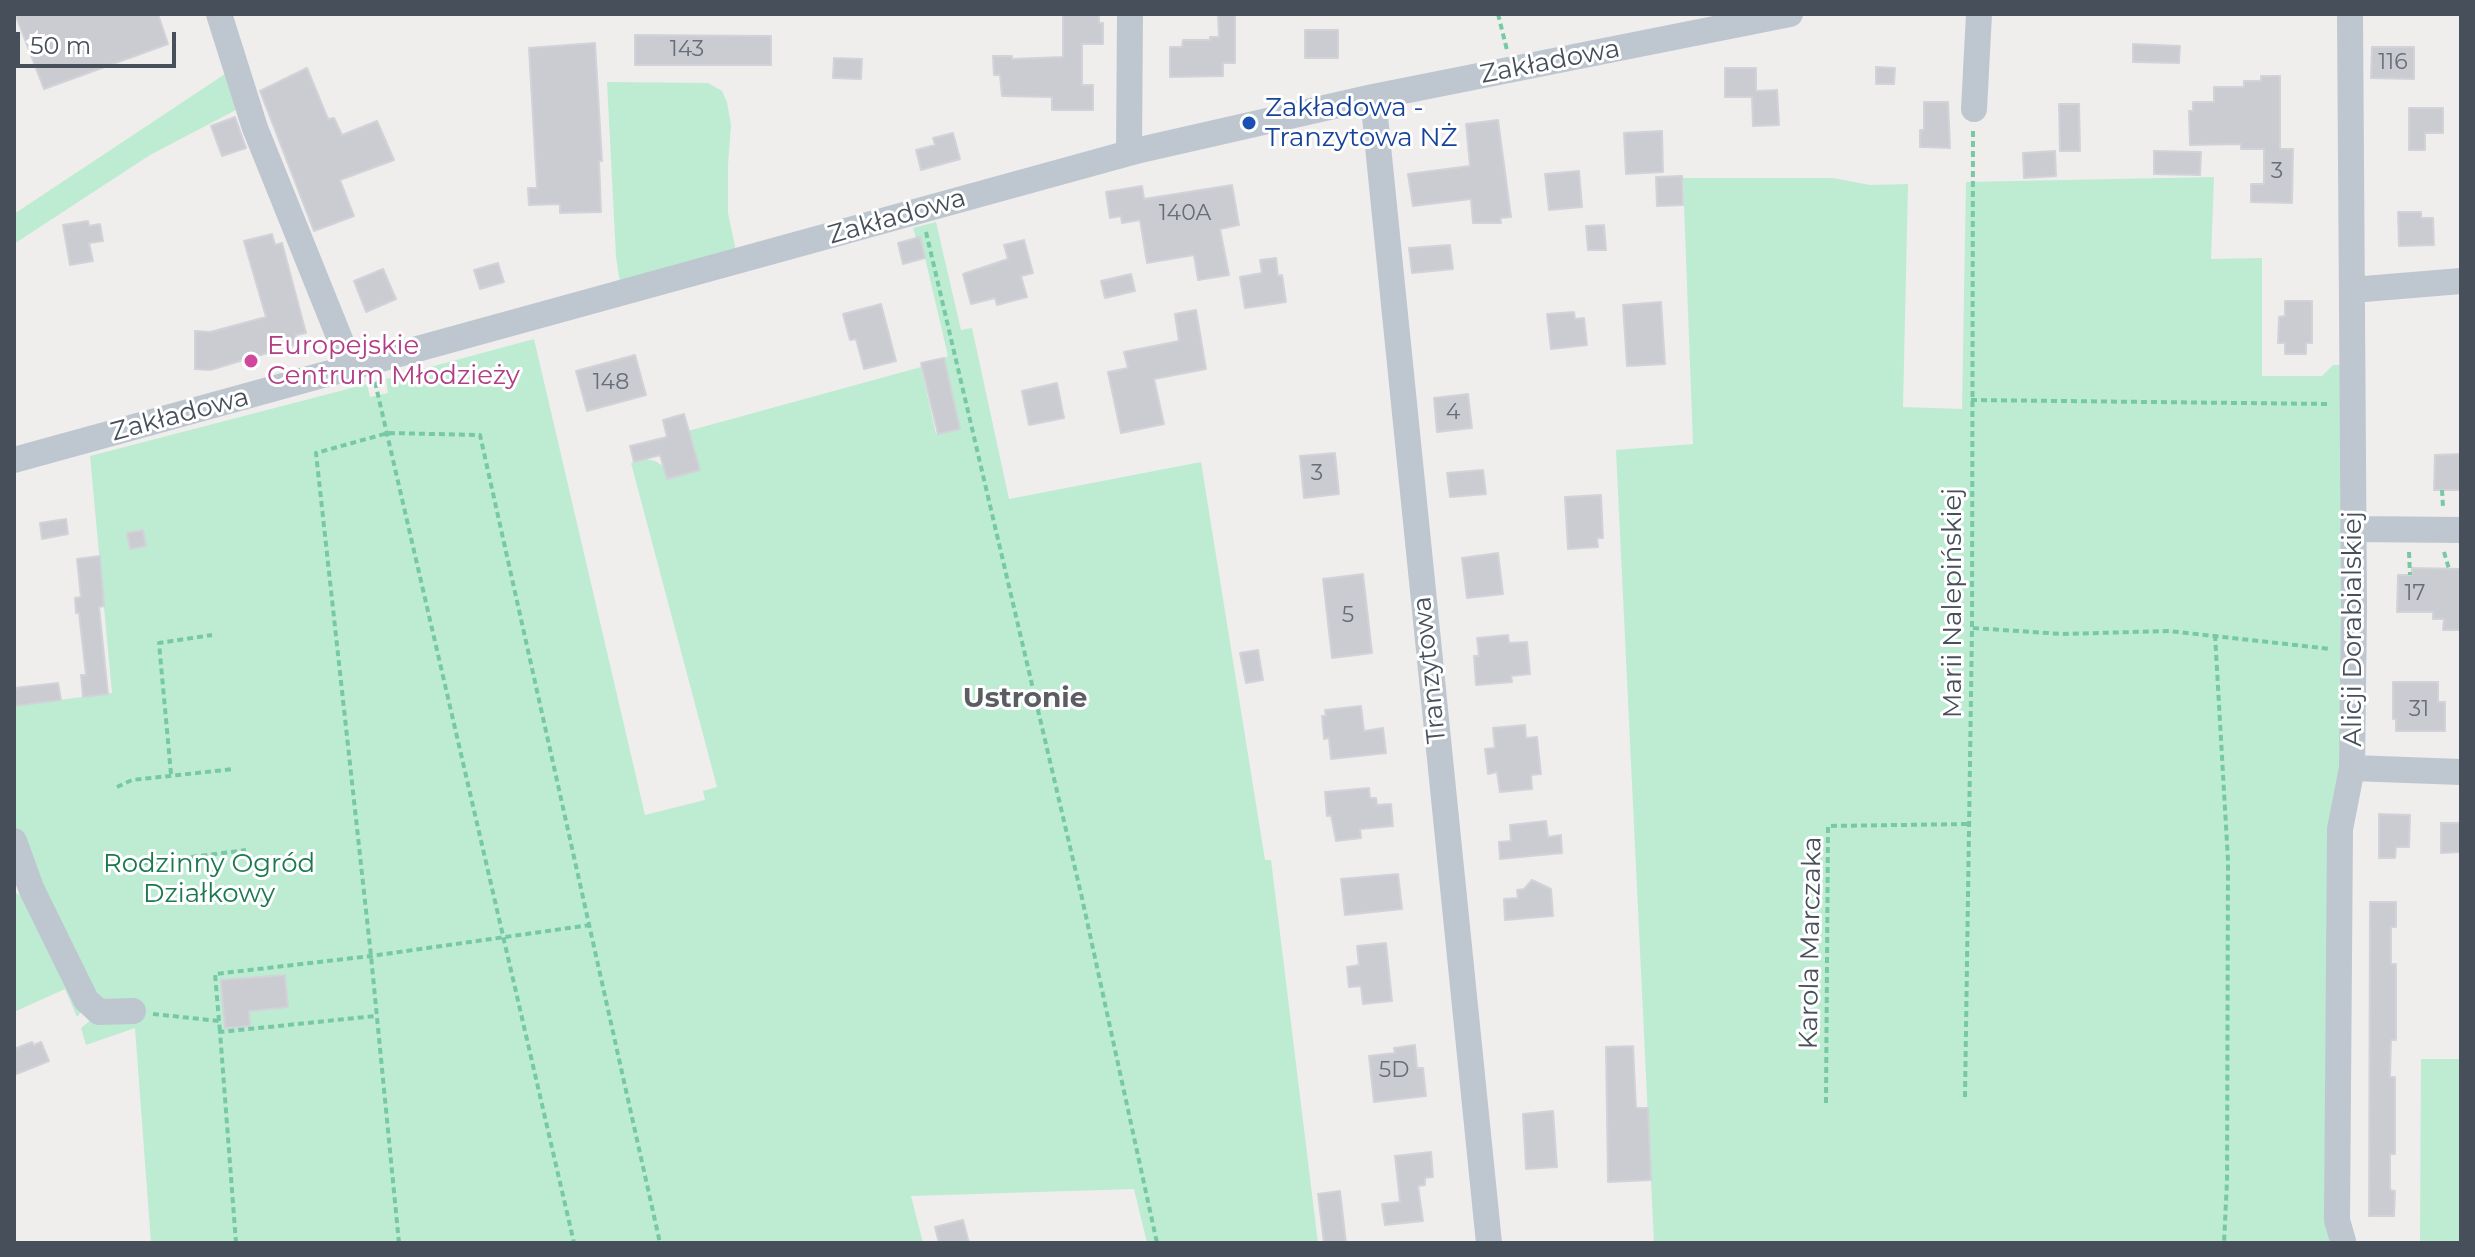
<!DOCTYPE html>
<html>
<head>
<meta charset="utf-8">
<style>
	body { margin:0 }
	#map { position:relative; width:2475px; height:1257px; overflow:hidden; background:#f0eded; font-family:Montserrat,sans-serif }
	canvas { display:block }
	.frame { position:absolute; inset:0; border:16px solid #464f5a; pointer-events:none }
	.scale { position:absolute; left:16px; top:32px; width:160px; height:36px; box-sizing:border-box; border:4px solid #464f5a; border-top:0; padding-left:10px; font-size:24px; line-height:28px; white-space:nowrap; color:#464f5a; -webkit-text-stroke:6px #fff; paint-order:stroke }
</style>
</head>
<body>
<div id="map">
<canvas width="2475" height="1257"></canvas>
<div class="frame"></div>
<div class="scale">50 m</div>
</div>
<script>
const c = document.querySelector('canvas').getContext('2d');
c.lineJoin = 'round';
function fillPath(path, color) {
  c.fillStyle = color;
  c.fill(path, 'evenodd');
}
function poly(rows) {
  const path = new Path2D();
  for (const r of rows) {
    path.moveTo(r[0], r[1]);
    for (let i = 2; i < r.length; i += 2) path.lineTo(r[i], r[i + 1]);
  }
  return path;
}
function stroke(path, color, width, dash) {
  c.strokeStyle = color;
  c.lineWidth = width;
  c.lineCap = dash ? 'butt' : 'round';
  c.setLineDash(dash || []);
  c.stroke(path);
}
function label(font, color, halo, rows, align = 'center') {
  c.font = font + ' Montserrat,sans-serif';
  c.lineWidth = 6;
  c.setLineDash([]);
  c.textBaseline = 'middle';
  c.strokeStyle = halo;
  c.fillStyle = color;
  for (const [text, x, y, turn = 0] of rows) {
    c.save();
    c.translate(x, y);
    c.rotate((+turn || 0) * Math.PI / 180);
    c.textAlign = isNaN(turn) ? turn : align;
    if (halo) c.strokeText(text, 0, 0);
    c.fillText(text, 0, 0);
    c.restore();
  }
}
const green = poly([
	[225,74,236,110,150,155,14,244,14,214],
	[607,82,708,83,722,91,727,102,731,125,728,165,728,213,736,251,620,283,616,257],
	[2214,177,2211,259,2262,258,2262,376,2322,376,2333,365,2342,365,2347,738,2333,847,2329,1243,1654,1243,1616,450,1693,444,1683,178,1833,178,1870,185,1908,184,1903,407,1962,409,1966,182],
	[936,222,961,330,972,328,1009,499,1201,462,1265,860,1271,860,1318,1243,1147,1243,1134,1189,911,1196,923,1243,151,1243,135,1028,86,1045,81,1028,105,1008,33,875,14,823,14,706,112,693,90,456,367,384,370,397,388,393,386,379,534,339,645,815,705,800,703,791,717,787,631,463,646,459,655,461,663,466,668,479,699,470,688,431,921,367,936,434,959,429,944,358,948,356,925,258,920,238,916,238,913,228],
	[14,892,22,896,81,1012,77,1017,65,989,14,1012],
	[2421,1059,2461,1059,2461,1243,2420,1243]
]);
const building = poly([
	[15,14,158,14,168,44,44,89,15,14],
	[1063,14,1099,14,1099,23,1103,23,1103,44,1082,44,1082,85,1093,85,1093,110,1052,110,1052,97,1002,96,1000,75,994,75,993,56,1012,56,1012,59,1063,57,1063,14],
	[1218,14,1235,14,1235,63,1223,63,1223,76,1170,77,1170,47,1182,47,1183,40,1210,40,1210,37,1219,37,1218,14],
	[1305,30,1338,30,1338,58,1305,58,1305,30],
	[635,35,771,36,771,65,635,65,635,35],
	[595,43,602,161,599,161,601,212,560,213,560,204,529,205,528,188,537,188,529,48,595,43],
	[2133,44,2180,46,2179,63,2133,62,2133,44],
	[2372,47,2414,47,2414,79,2371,78,2372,47],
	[834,58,862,59,861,79,833,78,834,58],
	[1876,67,1895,68,1894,84,1876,84,1876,67],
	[307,68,328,119,334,118,342,135,377,121,394,160,340,180,354,216,314,231,260,91,307,68],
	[1725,68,1756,68,1756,91,1777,90,1779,125,1753,126,1752,97,1725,97,1725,68],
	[2261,76,2280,76,2280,149,2293,149,2292,203,2251,202,2251,184,2264,184,2264,149,2241,149,2241,144,2190,145,2189,111,2193,111,2193,102,2214,102,2214,87,2244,87,2244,81,2261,81,2261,76],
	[1924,102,1948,102,1950,148,1920,147,1920,130,1924,130,1924,102],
	[2059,104,2079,104,2080,151,2060,151,2059,104],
	[2409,108,2443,108,2443,133,2425,133,2425,150,2409,150,2409,108],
	[235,117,246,148,222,156,211,126,235,117],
	[1498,120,1511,217,1500,218,1501,223,1473,223,1471,199,1413,206,1408,174,1470,166,1466,124,1498,120],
	[1662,131,1663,172,1626,174,1624,133,1662,131],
	[953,133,960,159,921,170,916,150,935,145,933,138,953,133],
	[2055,151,2056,176,2024,178,2023,153,2055,151],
	[2154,151,2201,152,2200,175,2154,174,2154,151],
	[1579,171,1582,207,1549,210,1545,174,1579,171],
	[1682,176,1683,205,1657,206,1656,177,1682,176],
	[1232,185,1239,225,1220,229,1229,275,1198,280,1194,255,1147,263,1140,220,1122,223,1121,216,1110,218,1106,192,1142,186,1144,199,1232,185],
	[2398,212,2421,212,2421,218,2433,218,2434,245,2399,246,2398,212],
	[88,221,89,226,100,224,103,241,89,243,93,261,70,265,63,225,88,221],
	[1604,225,1606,250,1588,250,1586,226,1604,225],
	[272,234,275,245,282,243,306,333,296,335,298,344,210,370,195,369,195,331,210,332,266,317,244,241,272,234],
	[920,237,925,258,903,264,898,243,920,237],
	[1024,240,1033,273,1021,276,1027,297,997,305,995,298,971,304,963,274,1008,259,1004,245,1024,240],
	[1450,245,1453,269,1412,273,1409,248,1450,245],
	[1276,258,1278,276,1282,275,1286,302,1245,308,1240,277,1262,273,1260,260,1276,258],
	[498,263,504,282,480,289,474,270,498,263],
	[383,269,396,299,366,312,354,281,383,269],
	[1131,274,1135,291,1105,298,1101,281,1131,274],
	[2285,301,2312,301,2312,343,2306,343,2306,354,2285,354,2285,343,2278,343,2279,317,2285,316,2285,301],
	[1661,302,1665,364,1627,366,1623,305,1661,302],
	[881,304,896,361,864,369,856,339,850,340,843,314,881,304],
	[1196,310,1206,369,1154,379,1164,424,1121,433,1108,372,1128,368,1124,352,1179,341,1175,314,1196,310],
	[1574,312,1575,319,1584,318,1587,345,1551,349,1547,314,1574,312],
	[635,355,646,395,587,411,576,371,635,355],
	[944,358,960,429,938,434,921,363,944,358],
	[1057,383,1064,418,1029,425,1022,391,1057,383],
	[1468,394,1472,428,1437,432,1434,398,1468,394],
	[684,414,700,470,667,479,660,455,634,462,630,446,667,437,663,420,684,414],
	[1335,453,1339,494,1304,498,1300,456,1335,453],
	[2461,454,2461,490,2434,490,2435,455,2461,454],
	[1483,470,1486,494,1450,497,1447,473,1483,470],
	[1601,495,1603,538,1597,538,1598,547,1568,549,1565,497,1601,495],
	[66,519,68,534,42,539,40,523,66,519],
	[143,530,146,546,130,549,127,533,143,530],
	[1498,553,1503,594,1467,598,1462,558,1498,553],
	[100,556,104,606,99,607,108,694,83,697,81,675,86,675,79,613,76,613,75,598,81,597,77,559,100,556],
	[2412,568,2461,569,2461,630,2443,630,2444,619,2433,619,2433,612,2397,612,2398,575,2412,575,2412,568],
	[1363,574,1372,653,1332,658,1323,579,1363,574],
	[1508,635,1509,643,1527,642,1530,674,1511,676,1512,682,1476,685,1474,656,1479,656,1477,638,1508,635],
	[1258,650,1263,680,1246,683,1240,653,1258,650],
	[2393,682,2438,682,2438,702,2445,702,2445,731,2396,731,2396,719,2393,719,2393,682],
	[58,683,61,700,14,706,14,688,58,683],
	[1361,706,1364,731,1383,728,1386,753,1331,759,1329,738,1324,739,1322,716,1326,716,1325,710,1361,706],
	[1525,725,1526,738,1537,737,1541,774,1531,775,1532,789,1500,792,1497,772,1488,774,1485,749,1495,748,1493,728,1525,725],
	[1369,788,1370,798,1376,798,1377,805,1391,804,1393,826,1360,829,1361,838,1336,841,1331,815,1327,816,1325,792,1369,788],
	[2379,814,2410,815,2409,847,2396,847,2395,858,2379,858,2379,814],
	[1546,821,1548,837,1561,835,1562,853,1500,859,1499,842,1511,841,1510,825,1546,821],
	[2441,823,2461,823,2461,852,2441,853,2441,823],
	[1398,874,1402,909,1345,915,1341,879,1398,874],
	[1532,880,1551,889,1553,916,1505,920,1504,899,1518,898,1517,890,1524,889,1532,880],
	[2370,902,2396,902,2396,927,2391,927,2391,964,2396,964,2396,1040,2391,1040,2390,1077,2395,1077,2395,1154,2390,1154,2390,1190,2395,1191,2394,1216,2369,1216,2370,902],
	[1386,943,1392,1001,1363,1004,1361,986,1349,987,1347,967,1359,965,1357,946,1386,943],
	[285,975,288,1007,249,1011,250,1026,225,1028,221,980,285,975],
	[32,1042,34,1045,41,1042,49,1061,14,1075,14,1049,32,1042],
	[1415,1045,1417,1068,1423,1068,1426,1096,1374,1102,1369,1056,1395,1053,1394,1048,1415,1045],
	[1633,1046,1636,1108,1648,1108,1651,1180,1608,1182,1606,1047,1633,1046],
	[1553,1111,1557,1167,1526,1169,1523,1114,1553,1111],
	[1431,1152,1433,1177,1425,1178,1425,1185,1418,1186,1423,1221,1385,1225,1382,1204,1400,1202,1395,1156,1431,1152],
	[1340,1191,1346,1243,1324,1243,1318,1194,1340,1191],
	[963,1220,969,1243,939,1243,935,1227,963,1220]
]);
const path = poly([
	[1498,14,1507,50],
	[926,232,1082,898,1157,1243],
	[375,382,574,1243],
	[1971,400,2330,404],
	[2442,490,2443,507],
	[2409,552,2410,575],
	[2444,552,2449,569],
	[1973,628,2062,634,2169,631,2331,649],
	[2215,635,2228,861,2227,1181,2224,1243],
	[171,774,159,643,212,635],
	[117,787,132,780,234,769],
	[122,866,246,850],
	[153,1014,219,1021,220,1032],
	[219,1021,215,974,371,956,590,925],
	[1965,1097,1972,628,1973,131],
	[1826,1103,1828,826,1969,824],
	[236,1243,220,1032,375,1016],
	[399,1243,371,956,316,453,388,433,480,435,660,1243]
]);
const minor = poly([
	[219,14,255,128,352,369],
	[1373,97,1489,1243],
	[1974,109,1979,14],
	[1129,153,1130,14],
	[2352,290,2461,281],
	[14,460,1140,150,1373,97,1790,14],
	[2353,529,2461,530],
	[2352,768,2461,772],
	[14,841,31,888,86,1000,99,1012,133,1011],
	[2343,1241,2337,1220,2340,829,2352,768,2354,608,2350,14]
]);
const markers = [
	[1249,123,8,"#1a4fb4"],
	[251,361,8,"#d1479c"]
];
const numberNames = [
	["143",687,50],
	["116",2393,63],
	["3",2277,172],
	["140A",1185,214],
	["148",611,383],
	["4",1453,413],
	["3",1317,474],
	["17",2415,594],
	["5",1348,616],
	["31",2419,710],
	["5D",1394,1071]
];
const streetNames = [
	["Zakładowa",1550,62,-11],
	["Zakładowa",897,217,-16],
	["Zakładowa",180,415,-15],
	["Marii Nalepińskiej",1953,603,-90],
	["Alicji Dorabialskiej",2353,629,-90],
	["Tranzytowa",1430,670,-96],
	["Karola Marczaka",1811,943,-89]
];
const transitNames = [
	["Zakładowa -",1265,108],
	["Tranzytowa NŻ",1265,138]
];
const hotelNames = [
	["Europejskie",267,346],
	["Centrum Młodzieży",267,376]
];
const parkNames = [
	["Rodzinny Ogród",209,864],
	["Działkowy",209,894]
];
const neighbourhoodNames = [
	["Ustronie",1025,699]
];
fillPath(green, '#bdecd2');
fillPath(building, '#caccd2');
stroke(building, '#d2d3d9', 2);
stroke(path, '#77c9a5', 4, [6, 4]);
stroke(minor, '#bec7cf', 26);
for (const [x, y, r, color] of markers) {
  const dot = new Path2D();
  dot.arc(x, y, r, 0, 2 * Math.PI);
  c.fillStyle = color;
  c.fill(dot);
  stroke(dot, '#fff', 3);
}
label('22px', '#676e78', null, numberNames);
label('26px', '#464f5a', '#fff', streetNames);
label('26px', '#164399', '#fff', transitNames, 'left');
label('26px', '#b23c85', '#fff', hotelNames, 'left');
label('26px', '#1b784f', '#fff', parkNames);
label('bold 28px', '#5a5d62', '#fff', neighbourhoodNames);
</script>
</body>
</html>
